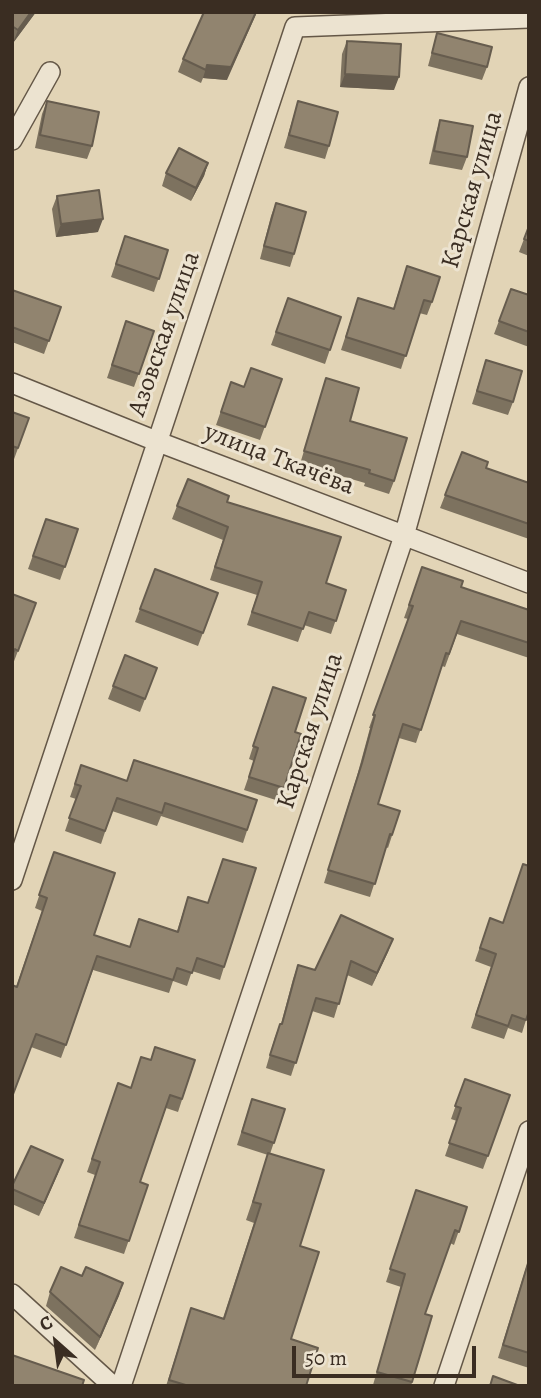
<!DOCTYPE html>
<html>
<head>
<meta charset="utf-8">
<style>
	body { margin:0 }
	#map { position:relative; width:541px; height:1398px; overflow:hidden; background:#e2d4b6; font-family:Alegreya,serif }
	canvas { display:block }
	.frame { position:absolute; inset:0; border:14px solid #3a2d22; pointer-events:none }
	.north { position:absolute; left:21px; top:1307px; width:70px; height:70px; -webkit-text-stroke:5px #ece3d0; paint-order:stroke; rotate:332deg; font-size:19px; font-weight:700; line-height:28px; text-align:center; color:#3a2d22 }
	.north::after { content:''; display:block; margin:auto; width:24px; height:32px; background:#3a2d22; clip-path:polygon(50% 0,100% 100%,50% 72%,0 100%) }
	.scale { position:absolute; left:292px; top:1346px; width:184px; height:32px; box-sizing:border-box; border:4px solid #3a2d22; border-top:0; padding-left:9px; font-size:21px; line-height:24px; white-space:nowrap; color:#3a2d22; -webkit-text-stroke:5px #ece3d0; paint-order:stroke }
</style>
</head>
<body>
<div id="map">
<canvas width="541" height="1398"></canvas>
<div class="frame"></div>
<div class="north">С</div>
<div class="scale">50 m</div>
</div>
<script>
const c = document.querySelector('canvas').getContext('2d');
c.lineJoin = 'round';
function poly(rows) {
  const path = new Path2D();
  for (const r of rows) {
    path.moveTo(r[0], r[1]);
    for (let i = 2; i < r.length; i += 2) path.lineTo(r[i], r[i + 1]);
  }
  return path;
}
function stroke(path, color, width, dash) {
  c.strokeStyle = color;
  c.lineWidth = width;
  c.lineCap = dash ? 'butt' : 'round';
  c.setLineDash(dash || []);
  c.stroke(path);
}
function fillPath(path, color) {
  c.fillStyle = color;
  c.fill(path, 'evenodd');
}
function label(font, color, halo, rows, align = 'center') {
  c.font = font + ' Alegreya,serif';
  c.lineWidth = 6;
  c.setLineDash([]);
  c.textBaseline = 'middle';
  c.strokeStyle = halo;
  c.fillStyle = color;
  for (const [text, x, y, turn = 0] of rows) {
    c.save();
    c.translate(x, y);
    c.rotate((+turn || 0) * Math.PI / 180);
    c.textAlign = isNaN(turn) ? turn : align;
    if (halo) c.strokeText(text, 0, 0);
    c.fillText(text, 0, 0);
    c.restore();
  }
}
const minor = poly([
	[12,140,50,72],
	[12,383,156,441,529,583],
	[12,880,295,27,529,18],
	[12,1294,113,1386],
	[121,1386,404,536,529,87],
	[444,1386,529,1131]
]);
const wall = poly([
	[12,12,36,12,13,43,12,43],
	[437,33,487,67,482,80,428,66],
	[347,41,394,90,340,87,342,54],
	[183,59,227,80,203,78,201,83,178,72],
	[47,101,92,146,87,159,35,148,42,114],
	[298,101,329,146,325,159,284,148],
	[440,120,467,157,462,170,429,164,436,133],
	[208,163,204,176,191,201,162,186,166,173],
	[57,196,98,232,56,237,52,209],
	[276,203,294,254,290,267,260,259,271,216],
	[529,226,529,256,519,252],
	[125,236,168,250,154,292,111,277],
	[407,266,432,302,427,315,419,313,401,369,341,350,358,298,393,309],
	[511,289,529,295,529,347,494,334],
	[12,290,61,307,44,354,12,342],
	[288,298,341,317,325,364,271,345],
	[126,321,154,331,134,387,107,378],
	[486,360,513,402,508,415,472,404],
	[326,378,350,421,394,481,389,494,364,486,365,483,300,464],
	[282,379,260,440,216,425,231,382,244,387],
	[12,412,29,418,13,462,12,461],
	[462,452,486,468,529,483,529,539,440,508],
	[227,502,326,583,346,590,331,634,304,625,298,642,247,625,257,595,210,580,223,540,172,519,177,506],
	[46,519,78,529,60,580,28,569],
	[422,567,461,587,529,610,529,658,457,634,445,667,442,666,416,743,399,738,378,804,400,811,388,848,386,847,370,897,324,883,357,776,370,728,369,728,408,619,404,618],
	[155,569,218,593,198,646,135,622],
	[12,594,36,603,13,664,12,663],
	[157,668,140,712,108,699,113,686],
	[268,700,295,732,284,788,279,801,244,790,254,761,249,759],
	[81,765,126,781,257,800,243,843,161,816,157,826,112,811,101,844,65,831,76,799,70,797],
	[54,852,94,935,130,947,139,919,177,931,188,897,224,967,220,980,192,971,187,986,173,981,169,993,93,970,61,1058,31,1047,16,987,42,911,35,908],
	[490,918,526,1020,522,1033,508,1028,504,1039,471,1028,491,967,475,961],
	[393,939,372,986,347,975,334,1018,312,1011,291,1076,266,1068,275,1037,280,1024,281,1024,293,979,298,965,315,970],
	[150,1060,195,1060,178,1112,166,1108,140,1182,148,1185,124,1254,74,1238,95,1175,87,1172,118,1083,131,1088],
	[465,1079,510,1095,483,1169,445,1156,457,1121,451,1119],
	[252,1099,285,1109,270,1154,300,1246,291,1339,306,1386,166,1386,191,1308,223,1318,254,1223,246,1220,268,1155,237,1145],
	[58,1173,39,1216,12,1204,12,1186],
	[416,1190,467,1207,454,1245,450,1243,425,1314,432,1316,411,1386,373,1385,401,1287,386,1282],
	[529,1258,529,1368,498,1358],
	[82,1276,123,1283,95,1350,46,1306,50,1292]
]);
const shadedWall = poly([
	[31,12,36,12,13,43,18,30],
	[256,12,257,12,227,80,203,78,207,65],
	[345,74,399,77,394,90,340,87],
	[208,163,204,176,191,201,196,188],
	[103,219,98,232,56,237,61,224],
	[393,939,388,952,372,986,377,973],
	[63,1160,58,1173,39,1216,44,1203],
	[123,1283,119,1296,95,1350,100,1337]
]);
const building = poly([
	[12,12,31,12,18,30,12,26,12,12],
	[204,12,256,12,231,67,207,65,206,70,183,59,204,12],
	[437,33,492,47,487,67,432,53,437,33],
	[347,41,401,44,399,77,345,74,347,41],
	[47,101,99,112,92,146,40,135,47,101],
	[298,101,338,112,329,146,289,135,298,101],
	[440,120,473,126,467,157,434,151,440,120],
	[179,148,208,163,196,188,166,173,179,148],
	[99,190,103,219,61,224,57,196,99,190],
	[276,203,306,212,294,254,264,246,276,203],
	[529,226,529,241,524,239,529,226],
	[125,236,168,250,159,279,116,264,125,236],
	[407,266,440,277,432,302,424,300,406,356,346,337,358,298,394,309,407,266],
	[511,289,529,295,529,332,499,321,511,289],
	[12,290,61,307,49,341,12,327,12,290],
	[288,298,341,317,330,350,276,332,288,298],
	[126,321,154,331,139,374,112,365,126,321],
	[486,360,522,371,513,402,477,391,486,360],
	[251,368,282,379,265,427,221,412,231,382,244,387,251,368],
	[326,378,359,388,350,421,407,438,394,481,369,473,370,470,304,451,326,378],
	[12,412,29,418,18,448,12,446,12,412],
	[462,452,488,462,486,468,529,483,529,524,445,495,462,452],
	[188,479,229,496,227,502,341,537,326,583,346,590,336,621,309,612,303,629,252,612,262,582,215,567,228,527,177,506,188,479],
	[46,519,78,529,65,567,33,556,46,519],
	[422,567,463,581,461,587,529,610,529,643,461,621,449,654,446,653,421,730,403,724,378,804,400,811,392,835,390,834,375,884,328,870,362,763,375,715,373,715,413,606,409,605,422,567],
	[155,569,218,593,203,633,140,609,155,569],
	[12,594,36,603,18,651,15,649,12,655,12,594],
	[125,655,157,668,145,699,113,686,125,655],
	[273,687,306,698,295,732,301,734,284,788,249,777,258,748,253,746,273,687],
	[134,760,257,800,247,830,165,803,162,813,117,798,105,831,69,818,81,786,75,784,81,765,127,781,134,760],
	[54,852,115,873,94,935,130,947,139,919,178,932,188,897,208,903,223,859,256,868,224,967,197,958,192,973,177,968,173,980,97,956,66,1045,36,1034,12,1097,12,985,17,987,47,898,39,895,54,852],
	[523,864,529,866,529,1011,526,1020,512,1015,508,1026,476,1015,496,954,480,948,490,918,503,923,523,864],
	[341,915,393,939,377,973,351,961,339,1004,316,998,296,1063,270,1055,280,1024,282,1024,298,965,315,970,341,915],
	[155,1047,195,1060,182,1099,170,1095,140,1182,148,1185,129,1241,79,1225,100,1162,92,1159,118,1083,131,1088,141,1057,151,1060,155,1047],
	[465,1079,510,1095,488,1156,449,1143,461,1108,455,1106,465,1079],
	[252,1099,285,1109,274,1143,242,1132,252,1099],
	[31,1146,63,1160,44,1203,12,1189,12,1186,31,1146],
	[268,1153,324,1170,300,1246,319,1252,291,1339,318,1348,306,1386,189,1386,169,1380,191,1308,224,1319,261,1204,253,1202,268,1153],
	[416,1190,467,1207,459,1232,455,1230,425,1314,432,1316,412,1382,377,1372,405,1274,390,1269,416,1190],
	[529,1260,529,1353,503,1345,529,1260],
	[61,1267,82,1276,86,1267,123,1283,100,1337,50,1292,61,1267],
	[12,1355,84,1380,82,1386,12,1386,12,1355],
	[493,1376,520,1386,490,1386,493,1376]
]);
const streetNames = [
	["Карская улица",473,190,-74],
	["Азовская улица",165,334,-71],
	["улица Ткачёва",279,460,21],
	["Карская улица",311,731,-72]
];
stroke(minor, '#645747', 22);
stroke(minor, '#ece3d0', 19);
fillPath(wall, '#7d725f');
fillPath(shadedWall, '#665c4e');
fillPath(building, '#91846f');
stroke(building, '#665c4e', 2);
label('26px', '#3a2d22', '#ece3d0', streetNames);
</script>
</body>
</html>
